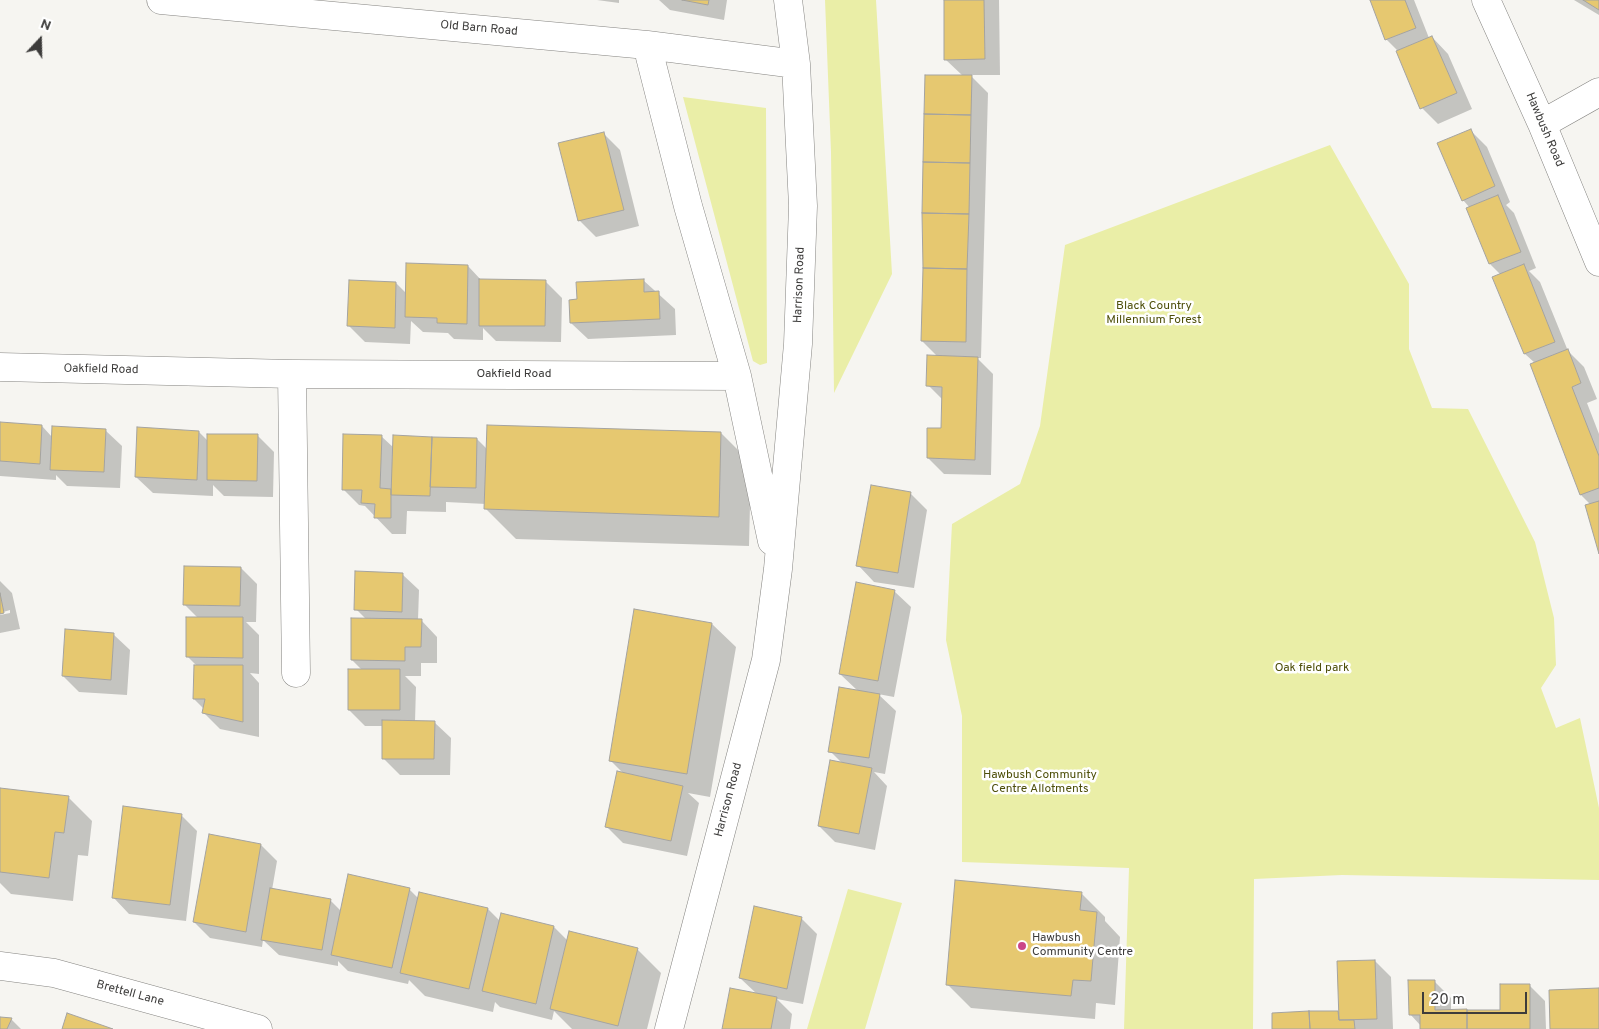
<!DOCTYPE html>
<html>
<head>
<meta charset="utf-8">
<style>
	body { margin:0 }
	#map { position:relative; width:1599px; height:1029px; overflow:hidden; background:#f6f5f1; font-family:Overpass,sans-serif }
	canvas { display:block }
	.north { position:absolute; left:15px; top:15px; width:50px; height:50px; -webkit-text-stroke:4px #fff; paint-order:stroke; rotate:21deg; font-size:14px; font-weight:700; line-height:20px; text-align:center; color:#3d3c3b }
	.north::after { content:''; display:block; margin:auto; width:18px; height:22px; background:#3d3c3b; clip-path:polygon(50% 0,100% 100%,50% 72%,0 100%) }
	.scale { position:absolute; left:1422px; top:992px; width:105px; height:22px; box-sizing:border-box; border:2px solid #3d3c3b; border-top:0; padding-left:6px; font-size:15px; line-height:18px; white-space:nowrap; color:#3d3c3b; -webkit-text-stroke:4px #fff; paint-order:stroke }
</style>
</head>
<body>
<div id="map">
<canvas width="1599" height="1029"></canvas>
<div class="north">N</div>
<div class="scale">20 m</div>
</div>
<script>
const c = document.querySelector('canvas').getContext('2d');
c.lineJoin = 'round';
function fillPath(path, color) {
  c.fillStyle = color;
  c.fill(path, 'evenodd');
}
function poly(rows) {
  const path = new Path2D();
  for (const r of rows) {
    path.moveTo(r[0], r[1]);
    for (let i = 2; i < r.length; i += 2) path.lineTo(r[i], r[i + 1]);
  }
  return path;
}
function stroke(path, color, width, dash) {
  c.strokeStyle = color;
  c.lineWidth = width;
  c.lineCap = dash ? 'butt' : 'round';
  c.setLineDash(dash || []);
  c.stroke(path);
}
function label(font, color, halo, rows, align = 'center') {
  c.font = font + ' Overpass,sans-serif';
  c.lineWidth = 5;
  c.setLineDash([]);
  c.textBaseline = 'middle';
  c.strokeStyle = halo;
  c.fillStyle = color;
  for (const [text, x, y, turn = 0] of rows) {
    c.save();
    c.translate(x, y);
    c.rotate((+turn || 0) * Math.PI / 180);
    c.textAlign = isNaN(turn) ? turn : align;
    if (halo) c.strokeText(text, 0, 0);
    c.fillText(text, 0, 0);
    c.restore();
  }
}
const green = poly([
	[825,0,876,0,892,274,834,393,831,152],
	[683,97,766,108,767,363,760,365,753,361],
	[1330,145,1409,284,1409,349,1432,408,1468,409,1535,542,1554,618,1556,665,1541,688,1556,728,1580,718,1599,808,1599,880,1342,875,1254,879,1253,1029,1124,1029,1129,868,962,862,962,716,946,640,952,524,1020,484,1040,426,1065,245],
	[848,889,902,903,865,1029,807,1029]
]);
const shadow = poly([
	[597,0,619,0,619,3],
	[659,0,727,0,724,20,670,10],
	[945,0,999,0,1000,75,970,75,988,93,981,358,977,358,993,374,991,475,944,474,928,458,942,430,943,400,928,385,938,357,922,341,963,76,945,59],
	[1371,0,1414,0,1429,38,1432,37,1448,54,1472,109,1438,124,1422,108,1399,52,1386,39],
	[1574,0,1599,0,1599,15],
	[1471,131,1487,147,1510,202,1506,205,1514,213,1536,268,1529,271,1540,282,1568,351,1584,367,1597,399,1587,403,1599,434,1599,550,1591,505,1581,495,1531,365,1535,363,1525,354,1494,278,1501,275,1490,264,1470,208,1463,200],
	[603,133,620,150,639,226,596,237,579,220],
	[468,266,482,281,545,281,562,298,561,342,496,341,483,328,483,340,454,339,448,333,423,332,411,321,410,344,365,342,349,326,396,283,407,294],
	[643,280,675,309,676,335,588,339,571,323],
	[0,424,42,426,52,437,105,430,122,446,120,488,67,486,56,475,56,480,0,476],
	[199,432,208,441,257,435,274,452,273,497,224,496,213,485,213,496,153,493,136,477],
	[721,433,751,463,749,546,516,539,486,509,486,504,446,502,446,512,407,511,406,534,392,534,365,506,359,505,343,489,381,436,394,448,477,439,488,450],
	[872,486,911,494,927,510,914,588,874,582,858,565],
	[241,568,257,584,256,622,246,622,259,635,259,674,250,673,259,683,259,737,220,729,204,713,204,709,194,699,197,666,188,657,198,618,184,604],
	[402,574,419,590,418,620,421,620,437,637,437,663,421,663,421,676,405,676,416,687,415,722,434,722,451,738,450,775,400,775,383,758,384,726,365,726,349,710,362,670,352,660,366,619,356,609],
	[0,581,12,593,20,629,0,633,0,615,10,613,10,610,0,613],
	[894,591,911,607,894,697,878,694,896,711,885,774,874,772,887,786,875,850,835,842,819,826,843,764,830,751,858,691,840,674],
	[712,624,736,647,710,797,688,793,699,803,687,856,623,843,606,826,624,774,610,760],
	[113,634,130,650,127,695,79,692,63,676],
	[0,789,68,797,92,821,88,856,78,855,73,901,11,894,0,883],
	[181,815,197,831,186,921,129,914,113,897],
	[210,836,261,845,277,861,272,890,330,900,341,911,409,889,419,899,420,893,488,909,500,921,502,915,554,927,568,941,637,949,661,973,647,1029,572,1029,554,1011,552,1020,500,1007,495,1002,493,1012,425,996,409,980,408,984,348,971,338,961,338,966,279,955,263,940,262,947,210,938,194,922],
	[1081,893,1105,917,1105,921,1120,937,1115,1005,1096,1003,1095,1019,971,1008,947,984],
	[801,918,817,934,803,1004,777,999,792,1014,790,1029,723,1029,757,994,740,978],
	[1375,961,1391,977,1393,1029,1273,1029,1273,1014,1340,1012],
	[1434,981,1451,998,1451,1011,1502,1011,1529,985,1545,1001,1546,1029,1421,1029,1421,1026,1410,1014],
	[0,1018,11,1019,21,1029,0,1029]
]);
const building = poly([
	[682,0,709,0,708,5,682,0],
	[944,0,984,0,985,59,944,60,944,0],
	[1370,0,1405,0,1416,28,1385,40,1370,0],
	[1583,0,1599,0,1599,10,1583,0],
	[1432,36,1457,93,1420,109,1396,51,1432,36],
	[925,75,972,75,971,115,924,114,925,75],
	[924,114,971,115,970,163,923,162,924,114],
	[1471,129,1495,186,1462,201,1437,143,1471,129],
	[604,132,624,210,578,221,558,143,604,132],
	[923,162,970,163,969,214,922,213,923,162],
	[1498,195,1521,252,1489,264,1466,208,1498,195],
	[922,213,969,214,967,269,923,268,922,213],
	[406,263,468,265,467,324,437,323,437,318,405,317,406,263],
	[1524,264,1555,342,1524,354,1492,277,1524,264],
	[923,268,967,269,966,342,921,341,923,268],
	[479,279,546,280,545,326,479,326,479,279],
	[644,279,644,292,659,291,660,319,570,323,569,300,577,299,576,282,644,279],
	[349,280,396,282,395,328,347,326,349,280],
	[1568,349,1581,383,1572,387,1599,456,1599,488,1580,495,1530,364,1568,349],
	[927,355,978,357,975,460,927,458,927,428,941,428,942,387,926,386,927,355],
	[0,422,42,425,40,464,0,461,0,422],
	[487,425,721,432,719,517,484,509,487,425],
	[52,426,106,429,104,472,50,470,52,426],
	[137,427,199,431,197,480,135,477,137,427],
	[207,434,258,434,257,481,207,480,207,434],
	[343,434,382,435,380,488,391,489,391,518,374,518,375,504,361,503,362,490,342,490,343,434],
	[393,435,432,437,430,496,391,495,393,435],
	[432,437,477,438,476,488,430,487,432,437],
	[871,485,911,492,898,573,856,566,871,485],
	[1599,501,1599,554,1585,505,1599,501],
	[184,566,241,567,240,606,183,605,184,566],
	[355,571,403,573,402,612,354,610,355,571],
	[856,582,895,590,878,681,839,674,856,582],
	[0,593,4,613,0,614,0,593],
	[634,609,712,623,687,774,609,761,634,609],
	[186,617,243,617,243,658,186,657,186,617],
	[351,618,422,619,421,647,405,647,405,661,351,660,351,618],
	[65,629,114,633,111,680,62,676,65,629],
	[194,665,243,665,243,722,202,713,205,699,193,699,194,665],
	[348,669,400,669,400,710,348,710,348,669],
	[839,687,880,694,869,758,828,752,839,687],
	[382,720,435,721,434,759,382,759,382,720],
	[830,760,872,768,859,834,818,826,830,760],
	[617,771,683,786,671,841,605,827,617,771],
	[0,788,69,796,64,833,55,832,49,878,0,872,0,788],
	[123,806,182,814,170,905,112,898,123,806],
	[209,834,261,844,246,932,193,922,209,834],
	[348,874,410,888,392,968,331,955,348,874],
	[955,880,1082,892,1080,910,1097,912,1091,981,1073,980,1071,996,946,985,955,880],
	[270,888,331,899,322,950,261,940,270,888],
	[419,892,488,908,469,989,400,973,419,892],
	[754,906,802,917,787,989,739,978,754,906],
	[501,913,554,926,536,1004,482,991,501,913],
	[569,931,638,948,618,1026,550,1009,569,931],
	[1375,960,1377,1019,1339,1020,1337,961,1375,960],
	[1408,980,1435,980,1435,1010,1467,1009,1467,1029,1420,1029,1420,1015,1409,1015,1408,980],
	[1500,984,1530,984,1530,1029,1467,1029,1467,1010,1500,1010,1500,984],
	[730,988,777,997,771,1029,722,1029,730,988],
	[1599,988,1599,1029,1550,1029,1549,990,1599,988],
	[1309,1011,1310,1029,1272,1029,1272,1013,1309,1011],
	[1309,1011,1338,1011,1339,1020,1354,1020,1355,1029,1310,1029,1309,1011],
	[67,1013,113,1029,62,1029,67,1013],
	[0,1017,12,1018,7,1029,0,1029,0,1017]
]);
const minor = poly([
	[161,0,647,45,796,64],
	[1486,0,1542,124,1599,262],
	[647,45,688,206,737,376,772,541],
	[1542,124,1599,92],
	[0,367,292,374,737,376],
	[292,374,296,673],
	[669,1029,766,660,778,569,798,344,803,206,796,64,788,0]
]);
const major = poly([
	[0,966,54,973,258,1029]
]);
const markers = [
	[1022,946,5,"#cb4688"]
];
const streetNames = [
	["Old Barn Road",479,29,5],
	["Hawbush Road",1544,130,67],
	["Harrison Road",800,285,-88],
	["Oakfield Road",101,370,1],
	["Oakfield Road",514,375],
	["Harrison Road",729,800,-75],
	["Brettell Lane",130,994,15]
];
const parkNames = [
	["Black Country",1154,307],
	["Millennium Forest",1154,321],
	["Oak field park",1312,669],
	["Hawbush Community",1040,776],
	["Centre Allotments",1040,790]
];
const poiNames = [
	["Hawbush",1032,939],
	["Community Centre",1032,953]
];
fillPath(green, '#eaeea7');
fillPath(shadow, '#0003');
fillPath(building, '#e6c870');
stroke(building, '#a4a3a0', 1);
stroke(minor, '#858481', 29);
stroke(major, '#858481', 29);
stroke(minor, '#fff', 28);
stroke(major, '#fff', 28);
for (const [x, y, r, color] of markers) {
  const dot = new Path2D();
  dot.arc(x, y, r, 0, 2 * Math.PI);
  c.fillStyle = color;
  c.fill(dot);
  stroke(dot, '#fff', 2);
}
label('12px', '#3d3c3b', '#fff', streetNames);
label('12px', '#4e4f0a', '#fff', parkNames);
label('12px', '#3d3c3b', '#fff', poiNames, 'left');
</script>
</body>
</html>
